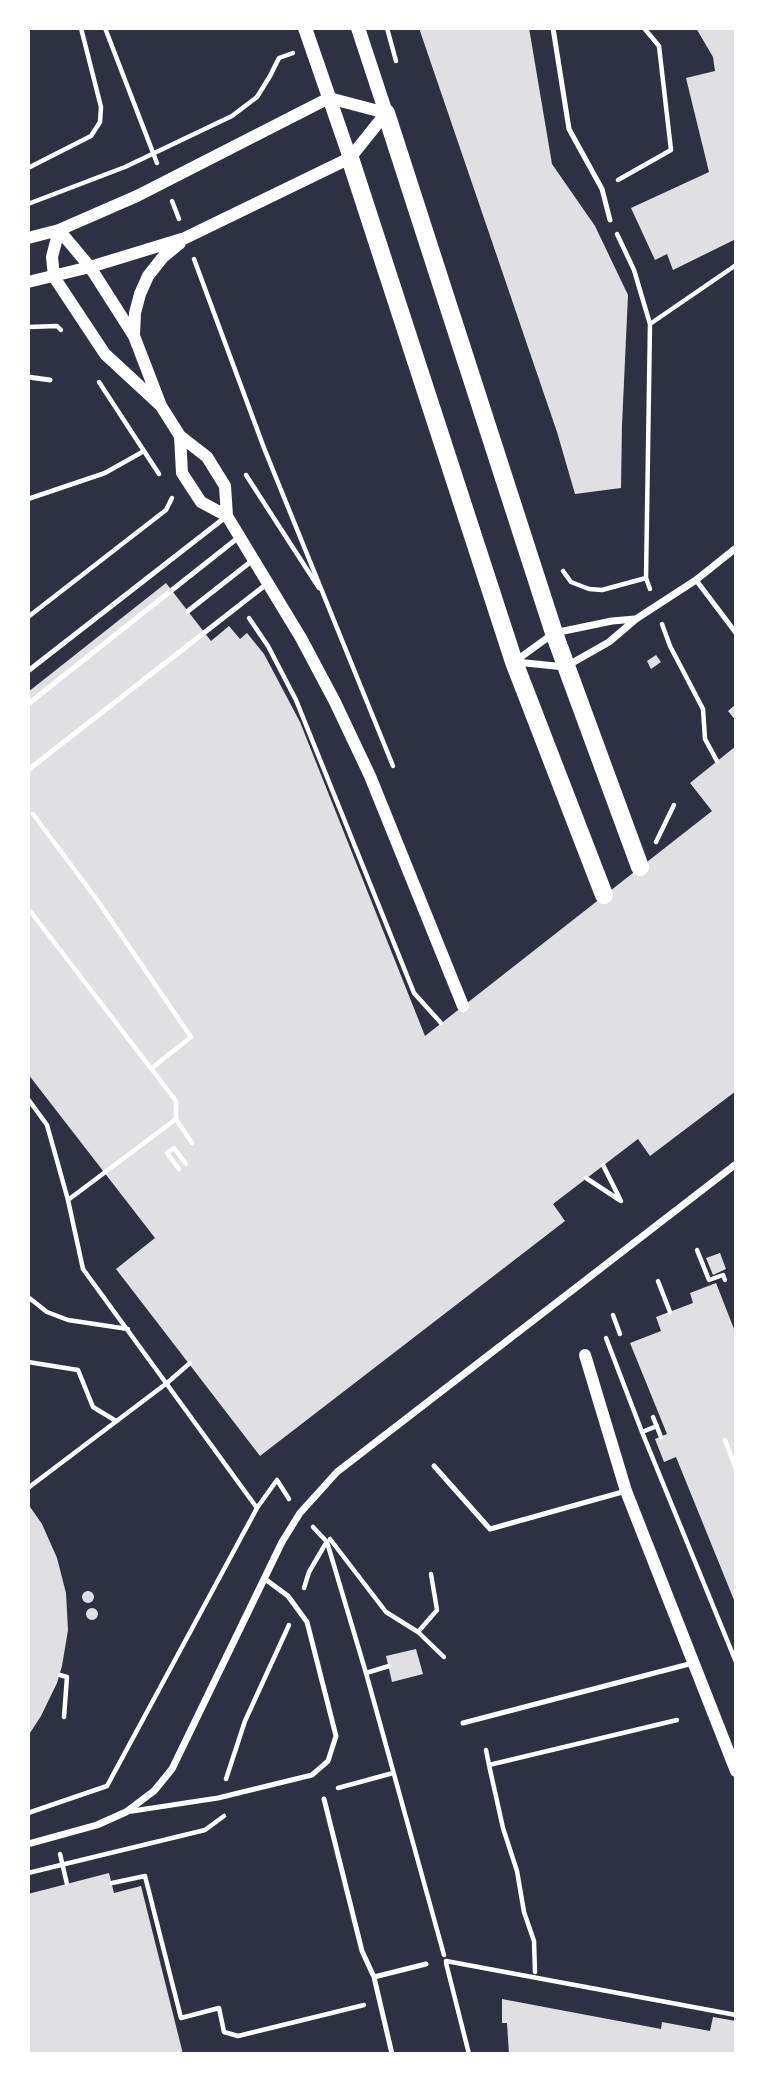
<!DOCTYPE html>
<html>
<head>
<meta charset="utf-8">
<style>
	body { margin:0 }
	#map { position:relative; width:764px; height:2082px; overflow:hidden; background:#2d3142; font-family:Ubuntu,sans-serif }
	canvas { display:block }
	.frame { position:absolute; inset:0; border:30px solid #fff; pointer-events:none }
</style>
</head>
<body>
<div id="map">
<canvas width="764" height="2082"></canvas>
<div class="frame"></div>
</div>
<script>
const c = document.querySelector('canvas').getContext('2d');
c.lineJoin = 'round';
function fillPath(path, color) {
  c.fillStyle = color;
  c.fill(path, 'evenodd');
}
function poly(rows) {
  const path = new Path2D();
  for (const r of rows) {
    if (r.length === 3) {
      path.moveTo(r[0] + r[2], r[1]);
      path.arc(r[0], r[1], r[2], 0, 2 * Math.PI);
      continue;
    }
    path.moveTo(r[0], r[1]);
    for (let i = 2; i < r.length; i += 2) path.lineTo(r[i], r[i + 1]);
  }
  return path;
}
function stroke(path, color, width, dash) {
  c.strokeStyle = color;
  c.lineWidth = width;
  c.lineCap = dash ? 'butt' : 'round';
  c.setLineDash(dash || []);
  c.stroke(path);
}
const building = poly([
	[419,28,529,28,552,164,595,226,628,295,622,425,621,488,575,494,557,432],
	[696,28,736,28,736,239,673,270,667,254,655,260,631,208,709,172,686,78,715,71,713,57],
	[166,583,211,641,229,626,240,639,247,633,264,654,300,722,425,1036,712,811,690,783,736,746,736,1091,650,1156,638,1139,634,1142,553,1204,565,1221,260,1456,116,1269,155,1238,28,1074,28,692],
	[656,655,661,662,651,669,647,661],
	[736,704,736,721,728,711],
	[720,1253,726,1269,713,1275,706,1258],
	[716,1283,736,1334,736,1605,676,1457,664,1462,655,1439,667,1434,630,1343,661,1331,656,1317,693,1303,690,1293],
	[28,1504,42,1524,57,1558,66,1593,68,1630,62,1666,57,1683,41,1716,28,1736],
	[88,1597,6],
	[92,1614,6],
	[416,1649,423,1674,392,1682,386,1656],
	[109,1873,114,1893,141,1886,183,2054,28,2054,28,1894],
	[502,1999,661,2029,662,2022,710,2031,713,2017,736,2021,736,2054,509,2054,507,2023,502,2023]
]);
const path = poly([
	[105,28,157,163],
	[387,28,396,61],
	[28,168,91,136,100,122,101,107,81,28],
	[618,180,671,150,659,46,644,28],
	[172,201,179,219],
	[28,204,125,167,232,116,257,97,270,76,279,58,293,53],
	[617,234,634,270,650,324,646,578,650,589],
	[194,259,264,448,393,766],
	[650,324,736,265],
	[28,327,57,326,61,330],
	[99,382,159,474],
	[246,475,319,588],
	[28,499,105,473,144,451],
	[563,571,571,582,589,589,602,590,646,578],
	[28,617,166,510,172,498],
	[249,618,268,646,296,700,414,993,441,1023],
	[662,624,670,646,703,709,705,739,717,761],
	[33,814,95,897,191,1037,152,1068],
	[656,842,674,805],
	[28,914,31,912,176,1101,176,1119,68,1200],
	[28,1099,47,1125,68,1200,83,1269,257,1508],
	[176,1119,192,1143],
	[603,1165,620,1199],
	[179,1169,167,1153,174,1148,186,1164],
	[586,1178,621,1201],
	[697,1250,709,1280,723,1275,725,1280],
	[658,1281,670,1312],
	[28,1297,47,1312,68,1320,128,1329],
	[613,1315,620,1334],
	[606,1338,642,1432,736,1662],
	[28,1362,78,1370,93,1407,116,1421],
	[653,1417,661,1437],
	[642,1432,657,1426],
	[725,1440,736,1469],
	[28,1488,167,1383,190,1363],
	[313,1527,327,1542,366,1673,444,1955],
	[330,1539,386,1612,418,1632,444,1657],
	[304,1588,309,1572,326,1543],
	[418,1632,437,1610,431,1574],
	[366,1673,389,1666],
	[60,1675,67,1677,64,1717],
	[486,1750,489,1765,677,1720],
	[489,1765,503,1828,517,1871,524,1912,534,1941,535,1972],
	[226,1779,245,1721,289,1625],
	[338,1788,393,1773],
	[28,1813,107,1786,257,1508,277,1480,289,1499],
	[60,1854,67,1884],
	[28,1873,205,1830,224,1816],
	[112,1883,145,1876,181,2018,219,2008,224,2032,238,2036,364,2005],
	[446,1961,736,2015],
	[446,1963,469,2054]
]);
const service = poly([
	[553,28,569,129,602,189,610,220],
	[28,377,50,380],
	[696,580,736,633],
	[188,611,253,560],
	[28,671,227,516],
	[28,704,239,537],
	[28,770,268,583],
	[434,1466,490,1529,626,1491],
	[463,1723,693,1663],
	[324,1799,362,1951,374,1977,392,2054],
	[126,1812,218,1798,312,1775,328,1761,336,1736,307,1622,288,1596,265,1579],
	[374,1977,426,1964]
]);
const minor = poly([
	[514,662,554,633,612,621,635,619],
	[516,662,565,667,609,642,636,619,696,580,736,548],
	[28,1844,97,1825,126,1812,154,1791,172,1769,282,1542,300,1513,337,1472,736,1164]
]);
const tertiary = poly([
	[59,230,90,267,134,336,161,406,180,436,207,457,225,486,227,516,301,638,335,702,370,776,463,1006],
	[59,230,52,257,54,277,105,354,159,404],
	[28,238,59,230,137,196,329,98,386,113,350,158,185,238,90,267,28,282],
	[134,335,135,313,140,294,148,276,163,257,180,243],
	[180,436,182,473,201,502,227,516],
	[585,1355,626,1491,736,1771]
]);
const secondary = poly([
	[305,28,350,158],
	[358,28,386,113]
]);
const primary = poly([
	[386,113,554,633,640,867],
	[350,158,514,662,604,895]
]);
fillPath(building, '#e0e0e3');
stroke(path, '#fff', 4.5);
stroke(service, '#fff', 5);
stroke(minor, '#fff', 7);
stroke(tertiary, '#fff', 12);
stroke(secondary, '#fff', 14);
stroke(primary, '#fff', 18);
</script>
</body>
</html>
